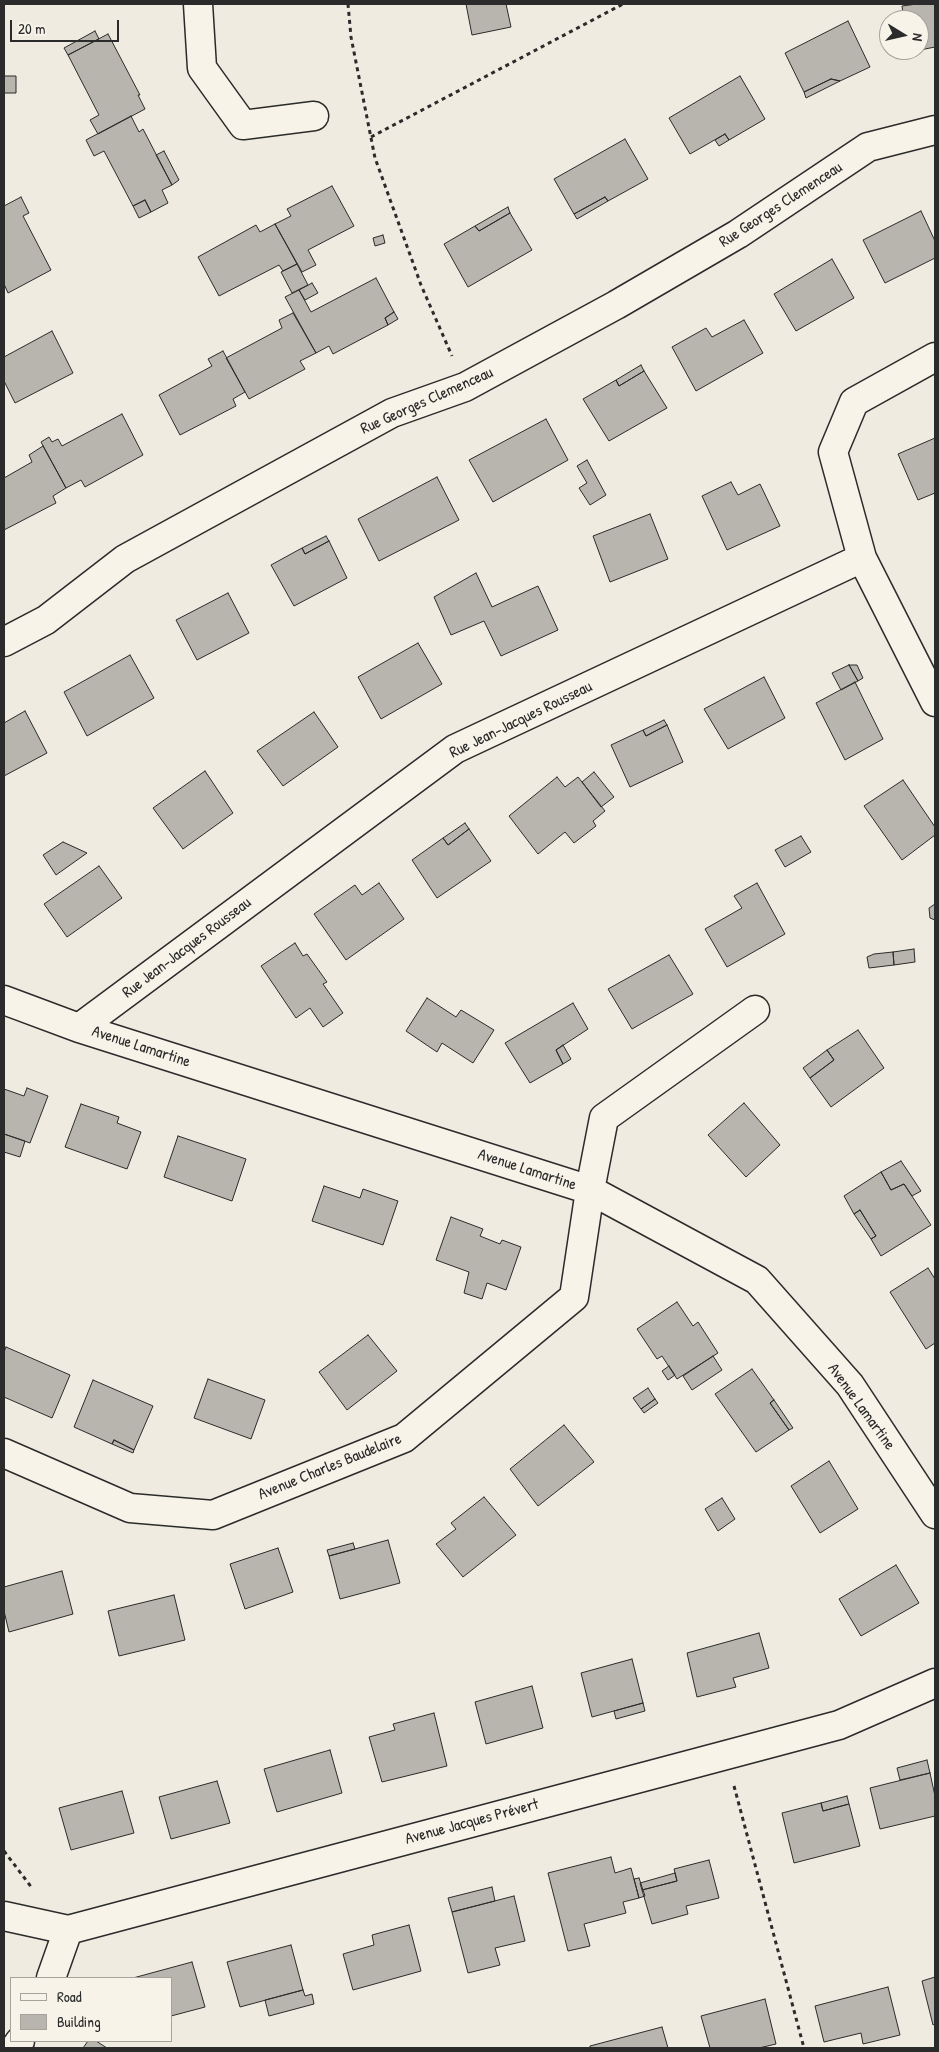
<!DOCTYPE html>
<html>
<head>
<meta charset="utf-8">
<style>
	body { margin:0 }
	#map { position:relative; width:939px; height:2052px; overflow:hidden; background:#efebe0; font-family:"Patrick Hand",sans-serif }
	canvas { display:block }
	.frame { position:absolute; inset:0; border:5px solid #2b2b2b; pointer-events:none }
	.legend { position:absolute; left:10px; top:1977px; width:162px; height:65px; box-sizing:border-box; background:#f7f3e8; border:1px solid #a5a39c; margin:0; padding:6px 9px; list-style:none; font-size:15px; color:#2b2b2b }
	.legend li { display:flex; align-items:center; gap:10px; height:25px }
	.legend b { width:25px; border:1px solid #a5a39c }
	.north { position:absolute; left:879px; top:10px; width:50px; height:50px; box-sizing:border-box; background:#f7f3e8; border:1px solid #a5a39c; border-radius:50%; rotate:99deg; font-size:14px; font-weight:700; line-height:20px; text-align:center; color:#2b2b2b }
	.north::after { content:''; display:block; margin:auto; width:18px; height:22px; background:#2b2b2b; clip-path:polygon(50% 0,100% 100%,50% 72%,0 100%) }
	.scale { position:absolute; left:10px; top:20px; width:109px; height:22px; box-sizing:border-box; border:2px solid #2b2b2b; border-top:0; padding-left:6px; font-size:15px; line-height:18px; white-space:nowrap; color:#2b2b2b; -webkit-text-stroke:4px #f7f3e8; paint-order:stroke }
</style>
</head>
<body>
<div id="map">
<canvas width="939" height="2052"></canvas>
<div class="frame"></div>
<ul class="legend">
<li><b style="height:6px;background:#f7f3e8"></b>Road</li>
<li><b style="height:14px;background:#b8b5ae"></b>Building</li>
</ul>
<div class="north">N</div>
<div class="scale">20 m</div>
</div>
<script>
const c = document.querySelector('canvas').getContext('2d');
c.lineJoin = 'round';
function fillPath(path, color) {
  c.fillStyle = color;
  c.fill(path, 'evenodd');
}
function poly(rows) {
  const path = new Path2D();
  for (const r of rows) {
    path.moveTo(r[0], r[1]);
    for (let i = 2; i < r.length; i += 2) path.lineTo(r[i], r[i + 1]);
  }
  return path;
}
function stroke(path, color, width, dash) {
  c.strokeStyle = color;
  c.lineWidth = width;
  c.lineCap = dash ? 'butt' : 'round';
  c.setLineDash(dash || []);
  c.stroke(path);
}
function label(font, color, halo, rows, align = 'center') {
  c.font = font + ' "Patrick Hand",sans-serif';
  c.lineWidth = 4.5;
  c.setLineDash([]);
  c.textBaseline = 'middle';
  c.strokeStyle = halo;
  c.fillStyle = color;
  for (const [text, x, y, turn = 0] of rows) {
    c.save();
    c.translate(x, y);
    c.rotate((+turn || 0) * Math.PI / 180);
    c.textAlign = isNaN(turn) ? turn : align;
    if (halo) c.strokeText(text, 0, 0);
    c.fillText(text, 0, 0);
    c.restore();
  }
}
const building = poly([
	[466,4,506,4,511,27,472,35,466,4],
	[917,4,935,4,935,47,910,52,909,50,919,50,919,20,904,20,902,6,917,4],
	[848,21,870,67,840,81,831,79,804,92,785,53,848,21],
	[95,31,99,39,68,55,64,48,95,31],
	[108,34,140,95,138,95,145,109,98,134,90,120,99,115,68,55,108,34],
	[4,76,16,76,16,93,4,93,4,76],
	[740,76,765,119,729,140,725,134,690,154,669,118,740,76],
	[831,79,840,81,806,98,804,92,831,79],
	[131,116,139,132,143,129,172,185,162,190,168,203,151,212,145,200,133,206,104,151,94,156,86,140,131,116],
	[725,134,729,140,719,146,715,140,725,134],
	[625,139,648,179,608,201,605,197,574,214,554,179,625,139],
	[164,151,179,180,172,185,156,155,164,151],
	[332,186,354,226,308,250,316,265,302,272,275,224,291,216,287,209,332,186],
	[21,197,29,213,23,216,51,270,8,293,4,284,4,206,21,197],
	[605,197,608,201,577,219,574,214,605,197],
	[145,200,151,212,139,218,133,206,145,200],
	[508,207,510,213,479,231,475,226,508,207],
	[921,211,935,241,935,258,885,283,863,240,921,211],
	[510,213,532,250,468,287,444,244,475,226,479,231,510,213],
	[275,224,297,264,283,271,279,265,219,296,198,257,256,225,260,232,275,224],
	[383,235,385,243,375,246,373,238,383,235],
	[832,259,854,298,796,331,774,294,832,259],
	[297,264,308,285,292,293,281,272,297,264],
	[376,278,394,312,385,318,388,325,333,354,329,346,316,353,285,297,299,290,311,312,376,278],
	[312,283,318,293,305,300,299,290,312,283],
	[394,312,398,319,388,325,385,318,394,312],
	[293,313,316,353,300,361,305,369,249,399,226,358,282,328,279,320,293,313],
	[744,320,763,353,696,391,672,347,706,328,712,337,744,320],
	[52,331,73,373,15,403,4,381,4,357,52,331],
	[223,351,245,392,233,399,236,406,180,435,159,395,212,366,208,359,223,351],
	[641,365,644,371,619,386,616,380,641,365],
	[644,371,667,408,609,441,583,399,616,380,619,386,644,371],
	[122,414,143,455,85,487,81,480,66,488,41,442,49,437,52,442,58,439,62,446,122,414],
	[546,419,568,460,493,502,469,460,546,419],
	[935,438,935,493,918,500,898,454,935,438],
	[43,446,66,488,53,496,56,503,4,530,4,478,32,462,29,455,43,446],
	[587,460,606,495,590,505,579,488,587,483,577,466,587,460],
	[437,477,459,520,379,561,358,519,437,477],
	[731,482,738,495,760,484,780,526,727,550,702,496,731,482],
	[650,514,668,559,610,582,593,536,650,514],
	[326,536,329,541,305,554,302,548,326,536],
	[329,541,347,578,294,606,271,565,302,548,305,554,329,541],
	[476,573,492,607,538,586,558,630,501,656,484,621,451,635,434,597,476,573],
	[228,593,249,633,197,660,176,620,228,593],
	[418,643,442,684,381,719,358,677,418,643],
	[130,655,154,698,87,736,64,692,130,655],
	[849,665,857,665,863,678,858,681,849,665],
	[849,665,858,681,841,690,832,673,849,665],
	[764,677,785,718,728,749,704,709,764,677],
	[855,682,883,739,845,760,816,703,855,682],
	[25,711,47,753,4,776,4,723,25,711],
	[314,712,338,747,283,786,257,751,314,712],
	[664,720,667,725,646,736,643,730,664,720],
	[667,725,683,762,630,787,611,745,643,730,646,736,667,725],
	[205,771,233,813,183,849,153,808,205,771],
	[594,772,614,797,601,807,582,782,594,772],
	[557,777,565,787,578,777,605,811,593,821,596,826,574,843,565,832,538,854,509,816,557,777],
	[903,780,935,827,935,835,902,860,864,806,903,780],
	[465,823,469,829,448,845,443,838,465,823],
	[469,829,491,861,437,898,412,860,443,838,448,845,469,829],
	[801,836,811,852,785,867,775,850,801,836],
	[63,842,87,853,56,875,43,855,63,842],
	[99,866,122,898,67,937,44,904,99,866],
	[379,883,404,919,346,960,314,914,355,885,362,895,379,883],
	[757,883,785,934,727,967,705,929,742,908,734,896,757,883],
	[935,904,935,920,930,918,929,908,935,904],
	[295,943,303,956,307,954,327,982,323,984,343,1013,323,1027,310,1008,296,1018,261,966,295,943],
	[914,949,915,962,894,965,893,952,914,949],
	[893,952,894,965,869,968,867,957,874,954,893,952],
	[669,955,693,994,632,1029,608,989,669,955],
	[427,998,456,1017,461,1010,494,1030,473,1063,442,1043,437,1052,406,1031,427,998],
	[573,1003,588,1029,556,1050,563,1064,530,1083,505,1043,573,1003],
	[858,1030,884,1068,831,1107,810,1078,834,1060,827,1050,858,1030],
	[563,1045,571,1059,563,1064,556,1050,563,1045],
	[827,1050,834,1060,810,1078,803,1068,827,1050],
	[27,1088,48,1096,30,1143,4,1134,4,1089,24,1096,27,1088],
	[744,1103,780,1145,746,1177,708,1135,744,1103],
	[81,1104,119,1117,117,1123,141,1132,127,1169,65,1147,81,1104],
	[4,1134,25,1141,20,1157,4,1152,4,1134],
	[178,1136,246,1159,232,1201,164,1177,178,1136],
	[901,1161,921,1191,912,1196,904,1184,891,1190,881,1172,901,1161],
	[881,1172,891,1190,904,1184,931,1225,881,1256,871,1239,876,1236,860,1210,854,1214,844,1196,881,1172],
	[324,1186,360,1198,363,1189,398,1201,383,1245,312,1221,324,1186],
	[860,1210,876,1236,871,1239,854,1214,860,1210],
	[451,1217,483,1229,480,1236,500,1244,502,1240,521,1247,506,1290,487,1283,482,1299,464,1293,469,1272,436,1260,451,1217],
	[928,1268,935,1279,935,1343,926,1349,890,1292,928,1268],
	[677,1302,693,1326,698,1322,718,1353,677,1379,662,1356,657,1359,637,1329,677,1302],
	[368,1335,397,1371,347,1410,319,1372,368,1335],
	[6,1347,70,1375,52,1418,4,1397,4,1352,6,1347],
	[713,1356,722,1370,692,1390,683,1376,713,1356],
	[669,1366,675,1375,668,1380,662,1371,669,1366],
	[752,1369,774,1400,770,1403,789,1430,756,1452,715,1394,752,1369],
	[208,1379,265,1400,251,1439,194,1418,208,1379],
	[93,1380,153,1406,134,1450,114,1440,112,1444,74,1427,93,1380],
	[648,1388,655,1399,641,1409,633,1398,648,1388],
	[655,1399,658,1403,644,1413,641,1409,655,1399],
	[774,1400,793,1428,789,1430,770,1403,774,1400],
	[564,1425,594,1462,538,1506,510,1469,564,1425],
	[114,1440,134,1450,133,1453,112,1444,114,1440],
	[829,1461,858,1509,820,1533,791,1486,829,1461],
	[484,1497,516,1535,463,1577,436,1544,456,1529,451,1523,484,1497],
	[722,1498,735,1519,718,1531,705,1509,722,1498],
	[388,1540,400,1583,340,1599,329,1556,388,1540],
	[353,1543,355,1549,329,1556,327,1550,353,1543],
	[278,1548,293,1592,245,1609,230,1564,278,1548],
	[896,1565,919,1603,861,1636,839,1599,896,1565],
	[62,1571,73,1614,9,1632,4,1611,4,1587,62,1571],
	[174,1595,185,1640,119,1656,108,1611,174,1595],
	[759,1633,769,1668,733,1678,736,1687,697,1697,687,1653,759,1633],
	[632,1659,643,1703,592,1717,581,1673,632,1659],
	[532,1686,543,1728,486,1744,475,1702,532,1686],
	[643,1703,645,1711,616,1719,614,1711,643,1703],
	[434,1713,447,1766,382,1782,369,1737,395,1730,393,1724,434,1713],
	[330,1750,342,1793,277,1812,264,1769,330,1750],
	[927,1760,930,1773,900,1780,897,1768,927,1760],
	[930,1773,935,1796,935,1816,880,1829,870,1788,930,1773],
	[217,1781,230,1823,171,1839,159,1797,217,1781],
	[122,1791,134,1833,71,1850,59,1808,122,1791],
	[847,1796,849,1804,823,1811,821,1803,847,1796],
	[821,1803,823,1811,849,1804,860,1846,794,1863,782,1813,821,1803],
	[611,1857,615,1873,631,1868,639,1898,623,1902,626,1913,584,1924,590,1946,568,1951,548,1873,611,1857],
	[709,1860,719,1898,686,1906,688,1914,652,1924,642,1890,677,1881,674,1869,709,1860],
	[675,1873,677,1881,642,1890,640,1883,675,1873],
	[639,1878,645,1896,639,1898,634,1879,639,1878],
	[492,1887,495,1901,452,1912,448,1898,492,1887],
	[514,1896,525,1941,495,1948,500,1965,468,1973,452,1912,514,1896],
	[409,1925,421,1971,353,1990,343,1954,374,1945,372,1935,409,1925],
	[291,1945,303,1990,240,2007,227,1962,291,1945],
	[192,1962,205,2007,171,2016,171,1978,133,1978,192,1962],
	[935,1977,935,2024,933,2025,922,1981,935,1977],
	[888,1987,900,2035,863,2044,861,2033,824,2042,815,2006,888,1987],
	[303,1990,305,1996,312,1994,314,2004,269,2016,265,2000,303,1990],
	[765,1999,776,2044,759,2048,710,2048,701,2016,765,1999],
	[662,2027,668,2048,590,2048,590,2046,662,2027],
	[88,2041,96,2041,107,2048,83,2048,88,2041]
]);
const path = poly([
	[348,4,351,37,375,158,421,285,452,356],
	[371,137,623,4],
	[734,1786,804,2048],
	[4,1851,32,1888]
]);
const minor = poly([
	[198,4,202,68,243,125,314,116],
	[862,558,833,452,854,402,935,357],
	[4,642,46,620,125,559,392,413,465,387,616,305,738,234,868,147,935,130],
	[4,1000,79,1028,590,1190,757,1280,850,1385,935,1514],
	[79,1028,455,749,862,558,935,702],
	[4,1453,130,1508,213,1515,404,1438,574,1297,590,1190,604,1118,755,1010],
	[4,1916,68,1930,839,1725,935,1683],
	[51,1978,68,1930],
	[15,2048,20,2041]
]);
const streetNames = [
	["Rue Georges Clemenceau",781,205,-33],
	["Rue Georges Clemenceau",427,401,-24],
	["Rue Jean-Jacques Rousseau",521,720,-26],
	["Rue Jean-Jacques Rousseau",187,948,-37],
	["Avenue Lamartine",141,1047,18],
	["Avenue Lamartine",527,1170,18],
	["Avenue Lamartine",861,1407,54],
	["Avenue Charles Baudelaire",330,1467,-22],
	["Avenue Jacques Prévert",472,1822,-15]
];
fillPath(building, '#b8b5ae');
stroke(building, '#2b2b2b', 1);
stroke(minor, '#2b2b2b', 31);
stroke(path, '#2b2b2b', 3, [4, 4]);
stroke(minor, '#f7f3e8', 28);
label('16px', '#2b2b2b', '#f7f3e8', streetNames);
</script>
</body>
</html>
